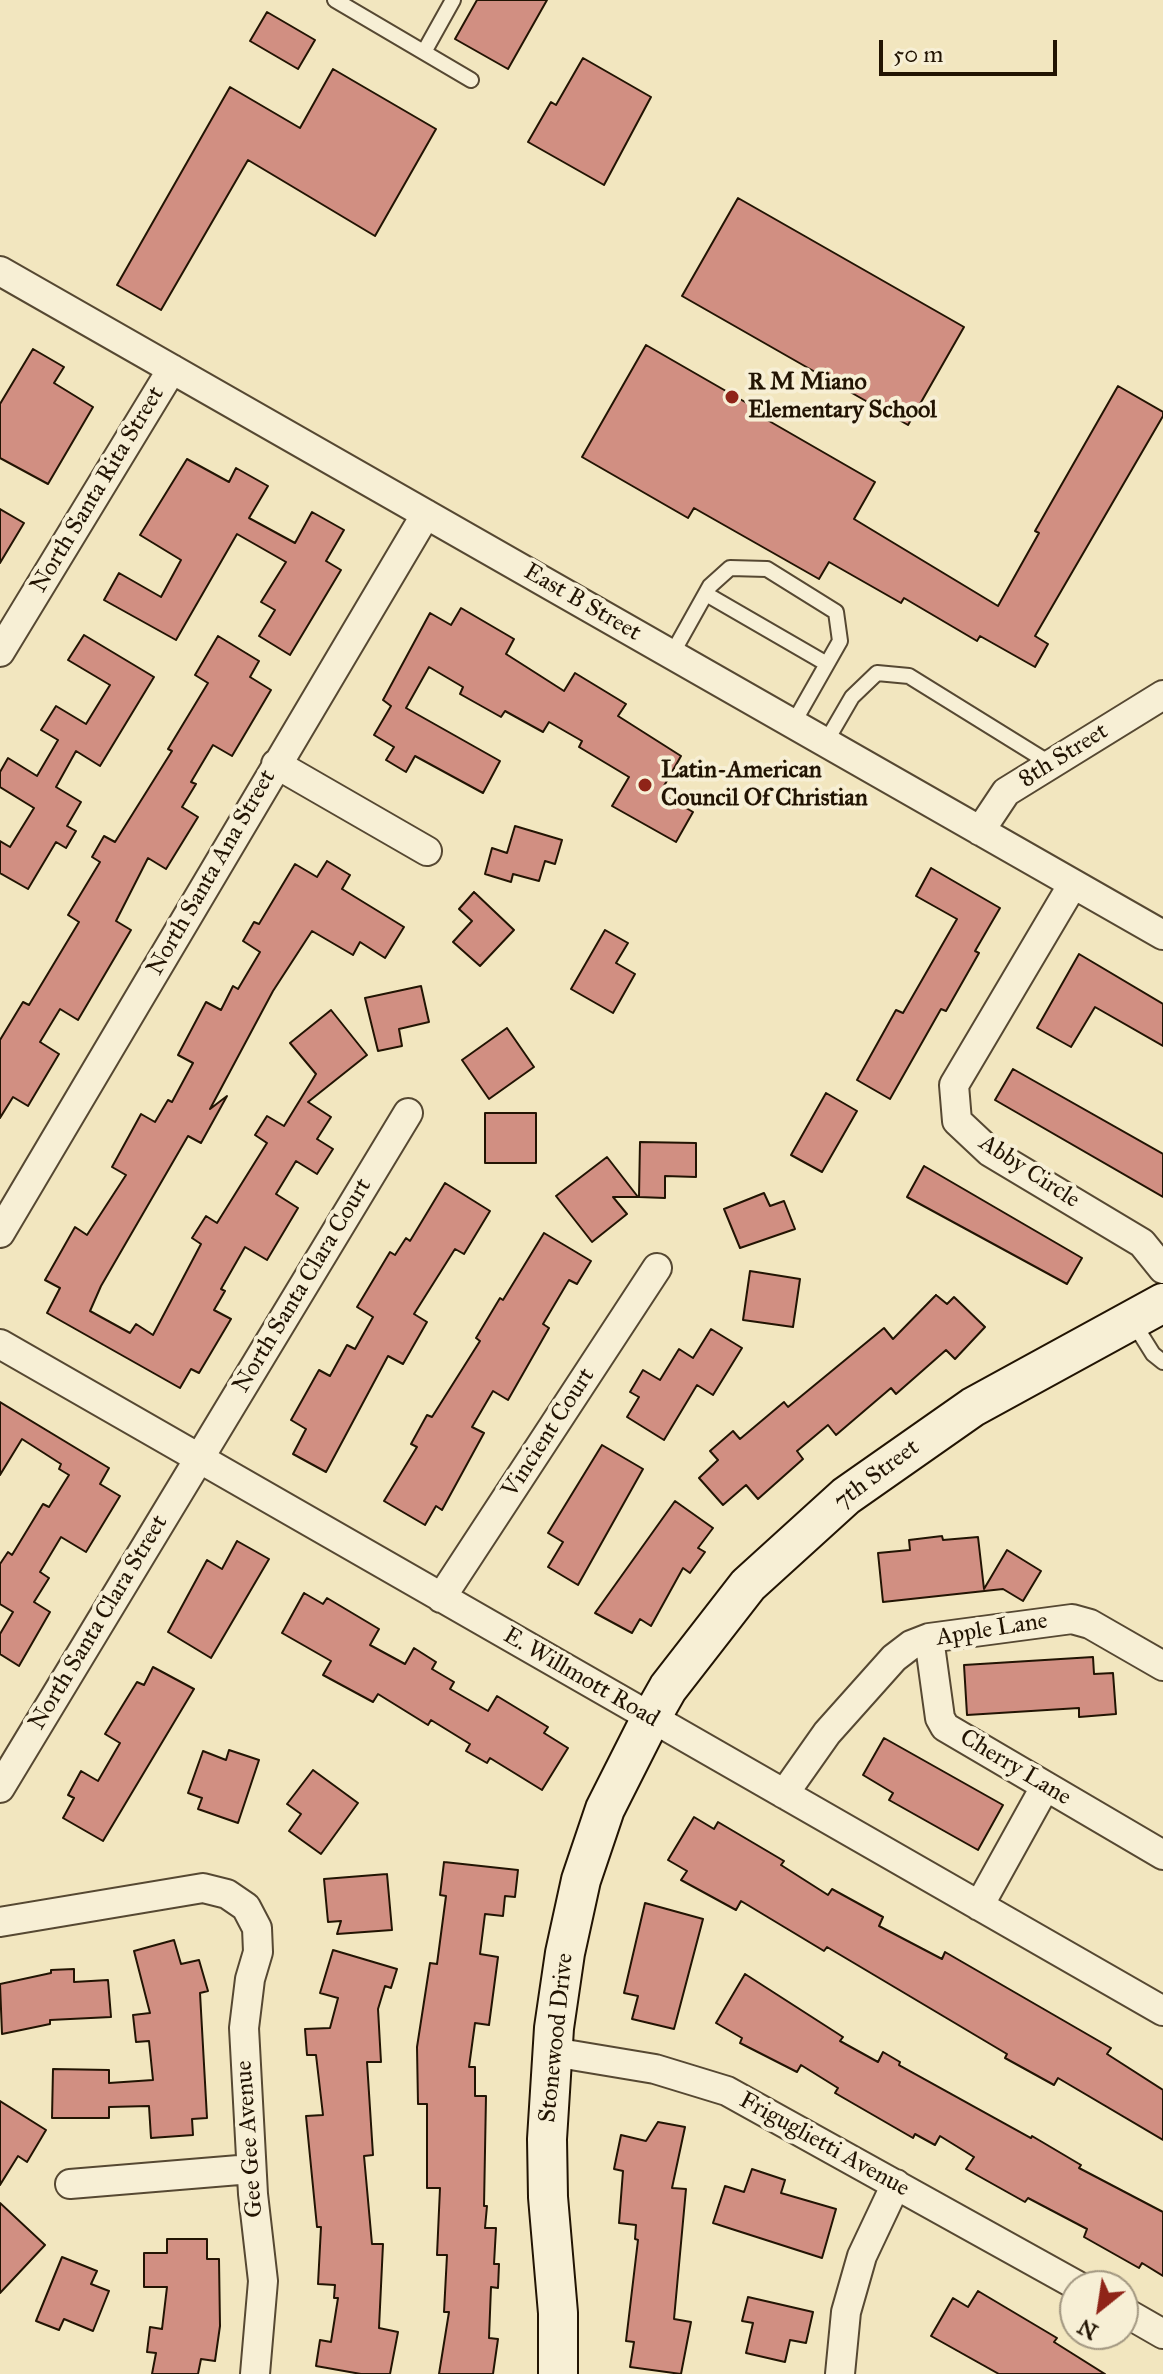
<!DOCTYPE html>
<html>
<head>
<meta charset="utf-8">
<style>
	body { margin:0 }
	#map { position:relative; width:1163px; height:2374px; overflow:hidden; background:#f2e6bf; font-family:"IM FELL Great Primer",serif }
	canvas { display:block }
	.north { position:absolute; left:1059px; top:2270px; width:80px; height:80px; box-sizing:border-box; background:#f7efd5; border:2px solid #a29781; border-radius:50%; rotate:210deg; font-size:22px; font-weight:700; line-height:32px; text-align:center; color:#221403 }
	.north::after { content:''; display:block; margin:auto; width:28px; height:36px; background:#8f2418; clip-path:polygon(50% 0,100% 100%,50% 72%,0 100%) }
	.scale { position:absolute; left:879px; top:40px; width:178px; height:36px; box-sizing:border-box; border:4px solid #221403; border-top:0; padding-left:10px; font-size:24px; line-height:28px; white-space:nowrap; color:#221403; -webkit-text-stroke:6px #f7efd5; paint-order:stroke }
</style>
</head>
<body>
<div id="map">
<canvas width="1163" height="2374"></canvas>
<div class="north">N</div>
<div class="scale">50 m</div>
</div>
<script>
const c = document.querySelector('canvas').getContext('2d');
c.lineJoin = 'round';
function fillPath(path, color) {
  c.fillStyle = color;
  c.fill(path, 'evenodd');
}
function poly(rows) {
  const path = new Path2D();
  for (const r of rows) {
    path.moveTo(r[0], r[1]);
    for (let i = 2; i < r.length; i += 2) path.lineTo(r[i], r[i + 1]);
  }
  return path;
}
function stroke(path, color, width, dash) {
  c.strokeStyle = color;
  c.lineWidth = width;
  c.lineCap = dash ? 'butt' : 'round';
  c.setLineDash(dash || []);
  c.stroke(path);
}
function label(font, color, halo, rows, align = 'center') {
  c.font = font + ' "IM FELL Great Primer",serif';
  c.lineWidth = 8;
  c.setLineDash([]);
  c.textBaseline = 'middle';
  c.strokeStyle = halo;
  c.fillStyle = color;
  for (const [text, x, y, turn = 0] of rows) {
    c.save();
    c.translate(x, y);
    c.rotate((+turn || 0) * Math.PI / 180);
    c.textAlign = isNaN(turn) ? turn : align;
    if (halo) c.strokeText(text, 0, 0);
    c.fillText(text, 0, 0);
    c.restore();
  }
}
const building = poly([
	[477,0,547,0,508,69,455,39,477,0],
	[267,12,315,40,298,69,250,41,267,12],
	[583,58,651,97,604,185,528,142,551,102,556,105,583,58],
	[333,69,436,129,375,236,248,160,161,310,117,285,230,87,300,128,333,69],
	[738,198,964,327,908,425,682,296,738,198],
	[646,345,752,406,750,410,875,482,854,519,998,606,1039,533,1035,531,1118,386,1163,412,1163,416,1035,636,1048,644,1035,667,980,636,977,641,904,598,901,603,829,562,819,579,694,508,688,518,582,457,646,345],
	[33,349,64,367,54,383,93,407,48,484,0,458,0,404,33,349],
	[187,459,229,482,236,468,268,486,249,518,295,543,312,512,344,530,326,561,341,570,290,655,259,636,275,610,261,602,286,562,237,534,176,640,104,600,119,573,161,597,181,560,140,535,187,459],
	[0,509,24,523,0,563,0,509],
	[461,608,514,639,506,654,528,668,564,691,575,673,626,704,618,716,681,756,660,793,693,812,676,842,612,806,629,777,579,747,582,741,549,722,543,732,505,711,501,717,460,694,463,687,429,667,406,708,500,761,483,793,415,756,406,772,386,760,394,747,374,735,391,706,383,700,430,613,451,625,461,608],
	[84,635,154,677,100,766,76,751,56,787,81,802,67,826,76,831,66,848,56,842,28,889,0,873,0,841,10,847,34,808,0,787,0,772,8,758,37,776,58,740,41,730,56,706,86,724,110,685,68,660,84,635],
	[218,636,259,661,250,677,271,690,232,756,213,745,191,782,196,784,182,807,198,817,166,869,148,858,116,921,131,930,78,1020,60,1009,40,1042,59,1054,28,1106,13,1097,0,1118,0,1040,23,1002,29,1005,79,922,68,915,100,862,92,857,104,836,115,842,172,751,168,749,208,683,195,675,218,636],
	[515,826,562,840,555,864,545,861,539,881,513,874,511,882,485,874,492,848,507,853,515,826],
	[327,861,350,875,342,889,404,927,385,958,360,942,353,955,312,931,273,991,210,1109,227,1096,201,1143,188,1136,101,1286,90,1311,130,1333,136,1324,153,1335,201,1244,192,1238,206,1216,217,1223,267,1143,255,1135,267,1116,284,1126,316,1074,290,1043,331,1010,367,1055,308,1102,331,1117,317,1139,333,1149,317,1174,296,1161,276,1194,298,1208,267,1260,245,1247,221,1289,225,1291,214,1310,231,1319,199,1373,191,1369,180,1388,47,1313,60,1288,45,1280,75,1227,87,1235,126,1175,112,1167,141,1114,155,1122,168,1100,172,1102,193,1063,178,1055,206,1002,221,1010,233,986,238,989,260,952,243,941,254,922,259,924,295,864,317,877,327,861],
	[931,868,1000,908,975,951,979,953,946,1011,941,1009,890,1099,857,1080,896,1010,903,1013,957,919,916,896,931,868],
	[474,892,514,930,480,966,453,942,472,921,459,909,474,892],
	[605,930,628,943,616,963,635,974,613,1013,571,989,605,930],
	[1079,954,1163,1004,1163,1046,1095,1007,1071,1047,1037,1028,1079,954],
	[421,986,429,1022,399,1029,402,1046,378,1051,365,998,421,986],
	[507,1028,534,1067,489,1099,462,1060,507,1028],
	[1013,1069,1163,1154,1163,1197,995,1100,1013,1069],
	[826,1093,857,1111,822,1172,791,1155,826,1093],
	[485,1113,536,1113,536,1163,485,1163,485,1113],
	[640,1142,696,1143,696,1177,665,1176,665,1198,639,1197,640,1142],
	[607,1157,638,1197,613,1197,627,1214,592,1242,556,1196,607,1157],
	[924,1166,1082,1258,1067,1284,907,1197,924,1166],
	[445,1183,490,1211,464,1254,455,1249,414,1314,427,1322,403,1364,388,1356,326,1472,293,1454,306,1429,291,1420,319,1370,330,1376,347,1345,355,1349,373,1317,357,1307,390,1252,395,1255,406,1238,410,1241,445,1183],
	[764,1193,770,1206,784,1201,795,1229,740,1248,724,1209,764,1193],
	[544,1233,591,1261,577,1284,569,1280,543,1324,549,1328,508,1400,493,1391,472,1427,484,1433,442,1510,436,1506,425,1525,384,1501,417,1447,411,1444,427,1415,432,1417,480,1341,476,1338,500,1298,503,1300,544,1233],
	[750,1271,800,1279,793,1327,743,1320,750,1271],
	[936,1295,947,1304,954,1297,985,1327,955,1359,946,1350,896,1394,891,1388,836,1435,828,1425,797,1451,803,1459,758,1499,746,1485,723,1505,699,1478,718,1460,710,1451,733,1431,740,1439,784,1402,788,1407,884,1328,893,1339,936,1295],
	[711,1329,742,1348,713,1395,697,1385,664,1440,627,1417,639,1397,630,1392,643,1370,660,1380,679,1349,693,1358,711,1329],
	[0,1402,109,1468,100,1484,120,1496,86,1552,61,1537,40,1572,49,1578,34,1602,50,1612,19,1666,0,1654,0,1634,13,1612,0,1604,0,1564,8,1552,12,1555,43,1504,49,1507,69,1475,59,1469,61,1464,22,1439,0,1475,0,1402],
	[602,1445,643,1469,578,1585,548,1567,563,1542,548,1533,602,1445],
	[675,1501,713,1528,698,1548,705,1552,690,1573,683,1568,651,1626,640,1619,632,1633,595,1613,675,1501],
	[942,1536,943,1540,978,1537,984,1589,1007,1550,1041,1571,1023,1601,1003,1589,883,1602,878,1553,910,1550,909,1540,942,1536],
	[237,1541,269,1559,211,1658,168,1632,207,1560,222,1569,237,1541],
	[304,1593,323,1604,327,1598,379,1629,370,1645,405,1664,414,1648,436,1662,432,1669,454,1682,450,1689,488,1711,497,1696,548,1727,544,1733,568,1748,542,1790,490,1758,487,1763,466,1751,470,1744,431,1720,428,1725,378,1694,373,1702,323,1675,331,1661,282,1633,304,1593],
	[1093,1657,1094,1674,1113,1673,1116,1714,1079,1717,1079,1708,967,1715,964,1665,1093,1657],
	[153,1667,194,1689,103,1841,63,1818,74,1798,68,1795,81,1771,98,1781,120,1743,105,1734,137,1682,144,1685,153,1667],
	[884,1738,1003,1805,978,1850,889,1800,893,1793,863,1775,884,1738],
	[229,1750,259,1760,238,1823,198,1809,202,1798,188,1793,203,1751,226,1760,229,1750],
	[313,1770,358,1803,321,1854,289,1831,301,1814,287,1804,313,1770],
	[694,1817,714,1829,718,1822,784,1861,781,1865,828,1895,832,1889,883,1917,879,1926,942,1959,945,1952,1111,2048,1107,2054,1163,2090,1163,2140,1058,2078,1054,2085,1005,2058,1007,2054,827,1947,824,1951,741,1901,736,1910,681,1880,687,1871,668,1860,694,1817],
	[444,1862,518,1870,515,1897,505,1896,503,1916,485,1914,480,1954,498,1957,489,2025,475,2023,469,2067,475,2067,475,2096,486,2096,484,2206,487,2206,485,2228,496,2228,494,2264,499,2264,498,2288,491,2287,489,2338,498,2339,493,2374,439,2374,449,2312,444,2312,447,2255,437,2255,440,2188,427,2188,427,2104,418,2104,417,2047,430,1963,437,1964,446,1896,440,1895,444,1862],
	[387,1874,392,1930,337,1934,341,1921,328,1922,324,1879,387,1874],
	[645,1903,703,1919,674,2029,632,2019,638,1996,624,1993,645,1903],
	[174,1940,181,1964,199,1960,208,1991,200,1993,207,2118,192,2119,193,2135,151,2138,149,2106,109,2107,109,2118,52,2118,53,2069,109,2070,109,2083,153,2080,149,2041,136,2042,133,2015,150,2013,134,1951,174,1940],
	[333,1950,397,1969,391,1988,385,1986,378,2009,381,2062,367,2062,373,2155,364,2156,372,2244,383,2244,379,2328,398,2332,390,2374,361,2374,316,2366,320,2340,331,2342,338,2298,334,2298,335,2285,318,2284,321,2227,317,2227,306,2116,323,2115,316,2055,307,2055,305,2029,330,2028,338,1998,320,1993,333,1950],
	[74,1969,74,1982,108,1980,111,2017,50,2020,50,2024,2,2034,0,1984,51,1973,51,1970,74,1969],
	[745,1974,843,2037,840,2041,878,2062,883,2052,900,2062,899,2065,1031,2138,1032,2136,1081,2165,1079,2168,1163,2212,1163,2276,1142,2263,1139,2268,1084,2237,1087,2229,1028,2198,1025,2202,966,2169,974,2157,940,2136,935,2145,915,2134,913,2138,835,2093,838,2088,801,2065,797,2072,740,2043,742,2038,716,2023,745,1974],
	[0,2101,46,2130,27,2162,18,2156,0,2185,0,2101],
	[658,2122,685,2127,672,2188,686,2189,674,2319,691,2322,681,2374,630,2367,634,2342,626,2341,638,2240,635,2239,636,2225,619,2223,623,2171,614,2169,621,2135,646,2141,658,2122],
	[752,2169,785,2180,781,2193,836,2209,822,2258,713,2223,725,2186,744,2192,752,2169],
	[0,2203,45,2245,0,2293,0,2203],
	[167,2239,207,2239,207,2259,219,2259,220,2326,215,2361,201,2359,198,2374,152,2374,156,2353,147,2352,150,2327,162,2329,167,2287,144,2287,144,2253,167,2253,167,2239],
	[62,2257,97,2271,91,2284,109,2291,93,2331,64,2319,59,2330,36,2321,62,2257],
	[978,2291,1057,2338,1054,2342,1105,2374,999,2374,931,2336,953,2298,968,2307,978,2291],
	[748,2297,813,2312,806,2343,790,2340,785,2362,746,2353,753,2323,742,2321,748,2297]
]);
const lane = poly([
	[335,0,471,80],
	[424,52,453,0],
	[706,594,827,664],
	[672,654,710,586,730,568,767,569,836,612,840,641,794,722],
	[827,740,852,697,877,673,909,676,1051,764],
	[1133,1322,1153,1354,1163,1362]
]);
const street = poly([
	[0,271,1163,935],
	[0,652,172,369],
	[276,764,427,851],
	[980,831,1006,792,1163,695],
	[1073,884,954,1085,957,1121,990,1152,1142,1243,1163,1269],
	[0,1233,426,514],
	[0,1344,1163,2011],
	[441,1598,657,1268],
	[929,1638,940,1718,945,1727,1163,1855],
	[0,1788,408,1113],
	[784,1794,827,1733,894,1658,911,1645,929,1638,1072,1619,1090,1624,1163,1666],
	[979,1906,1045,1787],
	[0,1922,203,1888,227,1894,246,1907,257,1928,258,1952,250,1979,244,2028,253,2194,263,2281,255,2374],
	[553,2052,655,2069,727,2091,1078,2286],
	[70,2184,251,2169],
	[1123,2311,1163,2334],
	[840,2374,846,2312,862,2256,896,2184]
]);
const secondary = poly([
	[558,2374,558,2313,548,2197,547,2139,554,2028,565,1953,581,1880,605,1809,651,1718,668,1688,748,1585,846,1496,973,1407,1163,1303]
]);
const markers = [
	[732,397,8,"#8f2418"],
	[645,785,8,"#8f2418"]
];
const poiNames = [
	["R M Miano",748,383],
	["Elementary School",748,411],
	["Latin-American",661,771],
	["Council Of Christian",661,799]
];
const streetNames = [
	["North Santa Rita Street",98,490,-59],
	["East B Street",582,603,30],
	["8th Street",1064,756,-32],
	["North Santa Ana Street",212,873,-60],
	["Abby Circle",1029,1172,33],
	["North Santa Clara Court",303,1286,-59],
	["Vincient Court",549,1433,-57],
	["7th Street",877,1475,-37],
	["North Santa Clara Street",99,1623,-59],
	["Apple Lane",992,1630,-9],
	["E. Willmott Road",581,1678,30],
	["Cherry Lane",1015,1768,31],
	["Stonewood Drive",557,2038,-84],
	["Gee Gee Avenue",250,2139,-94],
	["Friguglietti Avenue",824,2145,29]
];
fillPath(building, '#d18f82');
stroke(building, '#221403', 2);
stroke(lane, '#564832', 18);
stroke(street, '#564832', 32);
stroke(secondary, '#221403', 42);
stroke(lane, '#f7efd5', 14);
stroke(street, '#f7efd5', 28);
stroke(secondary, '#f7efd5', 38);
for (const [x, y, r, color] of markers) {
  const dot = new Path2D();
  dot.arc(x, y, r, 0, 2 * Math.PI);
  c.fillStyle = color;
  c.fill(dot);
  stroke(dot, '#f7efd5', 3);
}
label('bold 24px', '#221403', '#f7efd5', poiNames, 'left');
label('24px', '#221403', '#f7efd5', streetNames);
</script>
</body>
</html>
